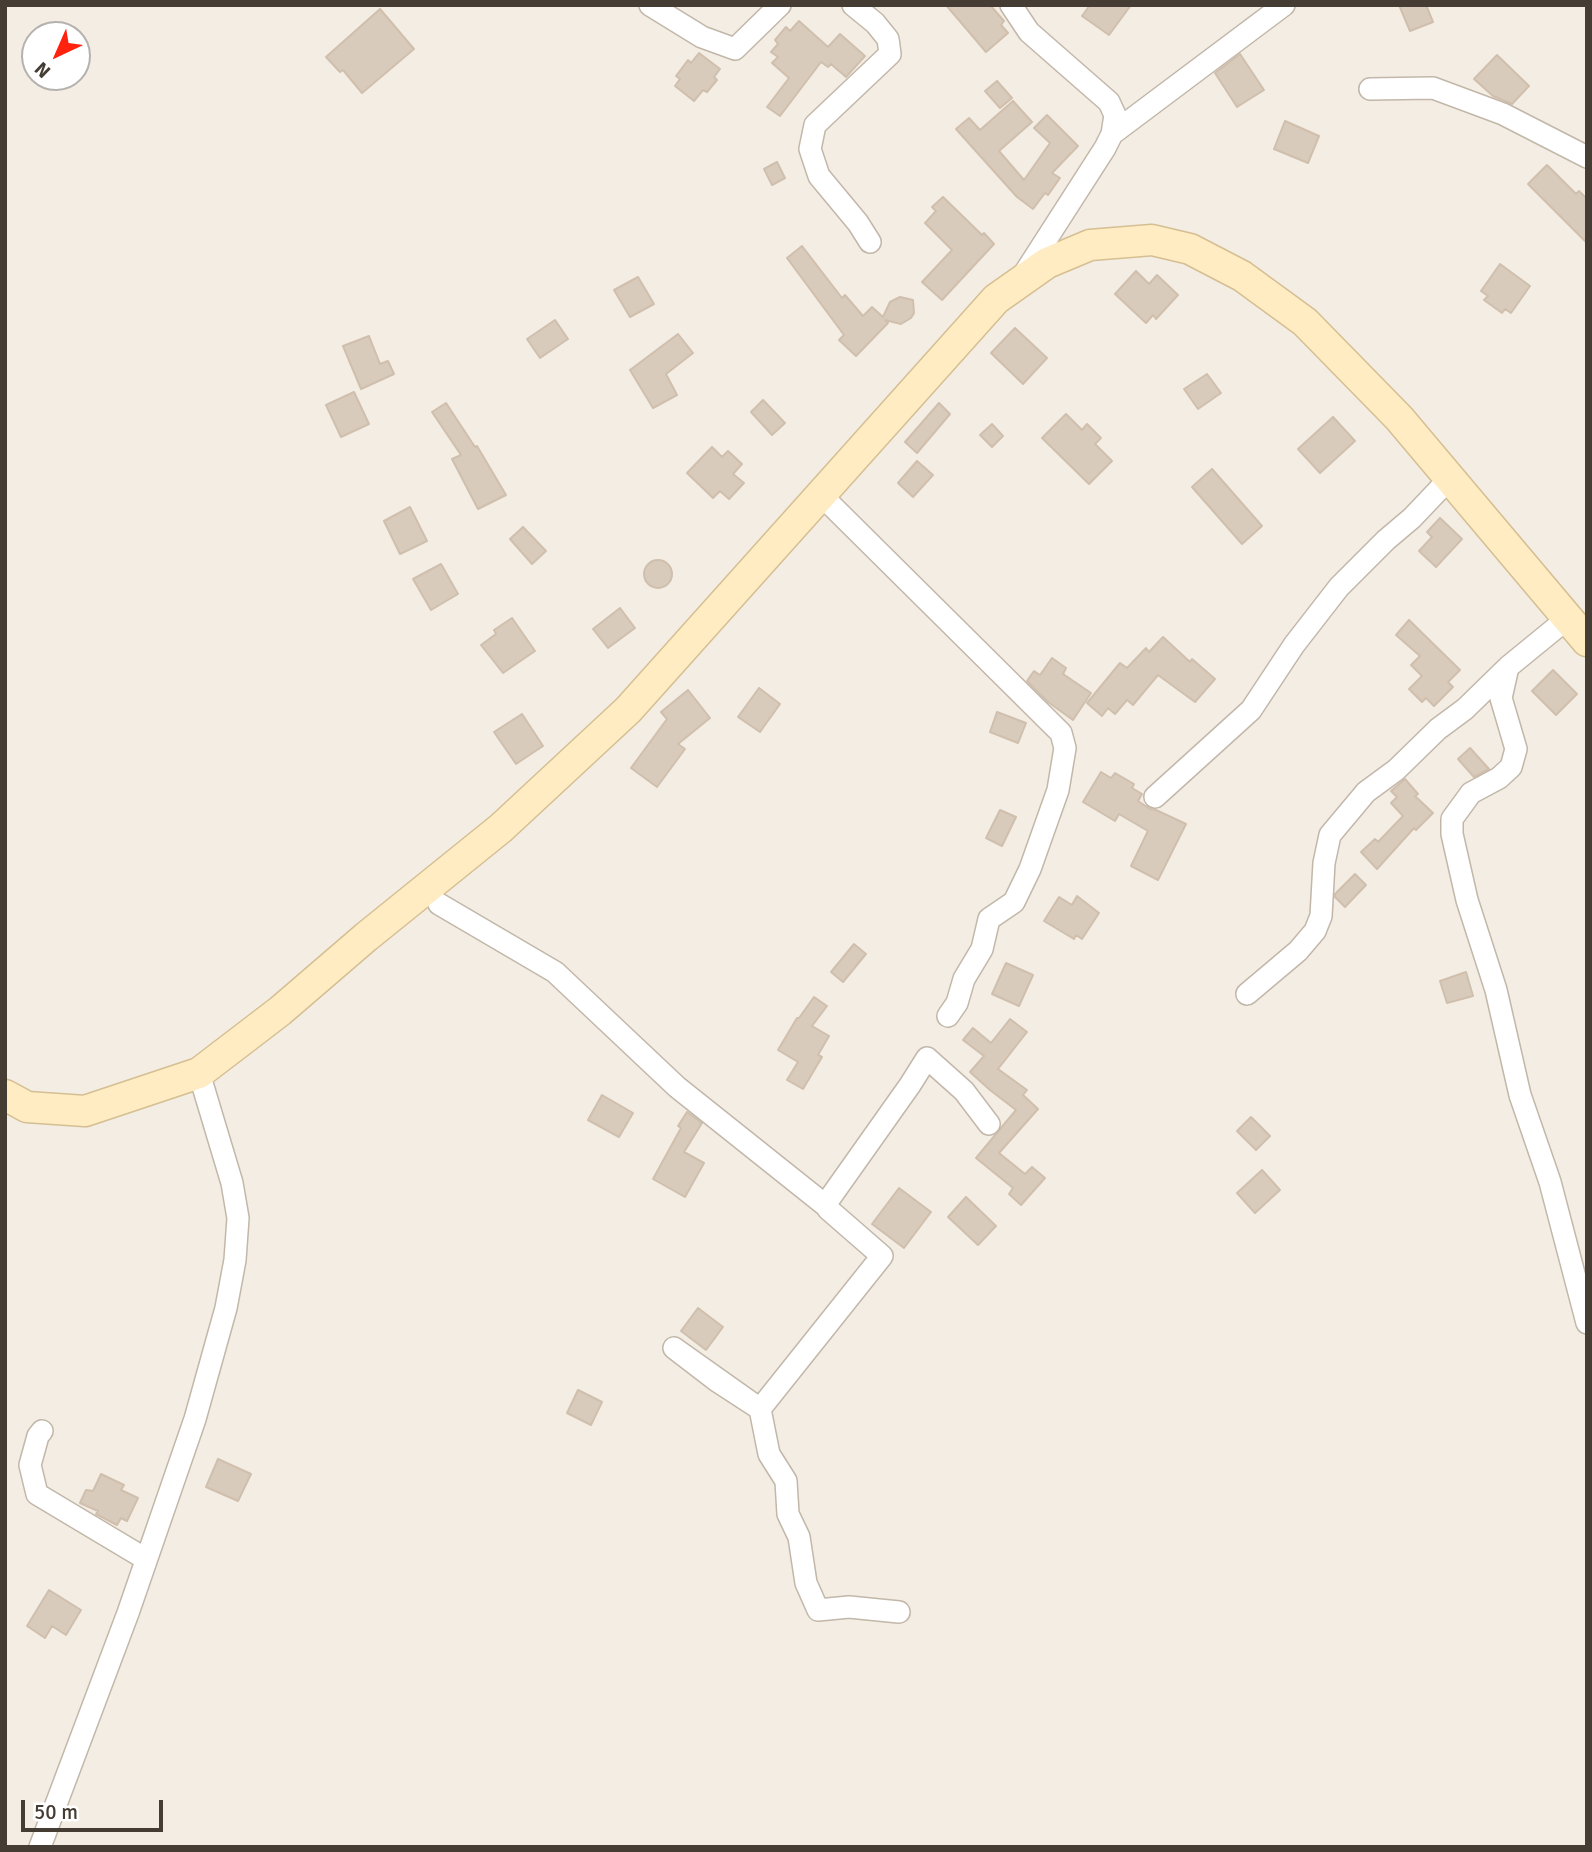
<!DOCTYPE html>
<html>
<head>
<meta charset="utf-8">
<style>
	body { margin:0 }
	#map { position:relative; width:1592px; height:1852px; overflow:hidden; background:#f3ede4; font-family:Signika,sans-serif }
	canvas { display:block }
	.frame { position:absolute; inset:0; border:7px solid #453d34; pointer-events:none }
	.north { position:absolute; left:21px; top:21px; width:70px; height:70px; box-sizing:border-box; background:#fff; border:2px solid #b5b1ae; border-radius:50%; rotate:224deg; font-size:19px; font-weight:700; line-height:28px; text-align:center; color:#453d34 }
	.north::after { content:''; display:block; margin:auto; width:24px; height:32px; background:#ff220f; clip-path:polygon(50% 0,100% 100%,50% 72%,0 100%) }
	.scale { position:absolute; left:21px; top:1800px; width:142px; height:32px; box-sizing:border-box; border:4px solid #453d34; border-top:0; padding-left:9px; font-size:21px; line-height:24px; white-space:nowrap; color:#453d34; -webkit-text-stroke:5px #fff; paint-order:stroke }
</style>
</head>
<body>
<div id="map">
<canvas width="1592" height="1852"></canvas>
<div class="frame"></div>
<div class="north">N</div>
<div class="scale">50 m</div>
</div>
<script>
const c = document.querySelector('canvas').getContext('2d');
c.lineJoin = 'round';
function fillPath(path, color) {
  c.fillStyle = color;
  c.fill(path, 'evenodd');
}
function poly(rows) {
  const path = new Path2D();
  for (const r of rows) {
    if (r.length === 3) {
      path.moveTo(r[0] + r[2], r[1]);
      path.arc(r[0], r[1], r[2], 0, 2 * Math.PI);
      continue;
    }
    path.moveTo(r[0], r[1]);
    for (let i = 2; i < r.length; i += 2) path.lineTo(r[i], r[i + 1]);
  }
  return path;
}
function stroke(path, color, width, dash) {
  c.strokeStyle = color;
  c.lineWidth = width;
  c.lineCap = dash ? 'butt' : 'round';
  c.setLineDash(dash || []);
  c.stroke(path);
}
const building = poly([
	[946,5,990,5,1004,21,1001,25,1008,33,986,52,946,5],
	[1090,5,1131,5,1109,35,1082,16,1090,5],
	[1399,5,1426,5,1433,22,1410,31,1399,5],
	[380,9,414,49,362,93,343,70,340,72,326,57,380,9],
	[799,21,828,47,840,34,865,56,846,77,831,64,828,67,821,62,780,116,767,107,789,78,772,63,778,57,771,52,778,44,775,40,786,27,790,31,799,21],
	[699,53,720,69,714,77,717,80,707,92,703,90,694,101,675,86,680,79,676,76,688,60,691,63,699,53],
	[1240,54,1264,90,1237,107,1215,73,1240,54],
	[1497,55,1529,86,1512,104,1493,96,1474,79,1497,55],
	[997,81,1012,98,1000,108,985,91,997,81],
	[1013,101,1032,122,999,151,1024,180,1050,143,1034,128,1047,115,1078,146,1052,173,1060,178,1048,195,1045,193,1033,209,1017,197,956,129,969,118,980,130,1013,101],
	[1285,121,1319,136,1308,163,1274,149,1285,121],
	[777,162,785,178,772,185,764,169,777,162],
	[1547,165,1576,194,1579,191,1587,199,1587,243,1528,184,1547,165],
	[943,197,982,235,984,233,994,244,942,300,922,282,952,250,925,223,936,211,932,207,943,197],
	[802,246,842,298,845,295,863,316,872,307,883,317,890,302,900,297,913,300,914,313,911,318,901,324,885,320,888,323,856,356,839,340,844,335,787,258,802,246],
	[1500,264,1530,286,1511,313,1505,309,1502,313,1484,300,1488,296,1481,291,1500,264],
	[1136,271,1149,284,1157,275,1178,295,1156,319,1153,315,1146,323,1115,294,1136,271],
	[638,277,654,304,630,317,614,290,638,277],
	[555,320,568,339,540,358,527,339,555,320],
	[1015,328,1047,358,1023,384,991,353,1015,328],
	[678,334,693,353,666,374,677,395,653,408,630,370,678,334],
	[369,336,380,364,388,361,394,374,361,389,343,346,369,336],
	[1207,374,1221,393,1198,409,1184,389,1207,374],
	[354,392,369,424,341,437,326,405,354,392],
	[763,400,785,423,772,435,751,412,763,400],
	[446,403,475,447,477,446,506,495,478,509,452,459,461,455,432,412,446,403],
	[939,403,950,414,917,453,905,442,939,403],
	[1066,414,1082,430,1087,424,1101,438,1095,444,1112,461,1089,484,1042,438,1066,414],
	[1333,417,1355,441,1320,473,1298,449,1333,417],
	[992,424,1003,436,992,447,980,435,992,424],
	[712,447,722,457,728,451,742,464,733,474,744,483,729,499,720,491,713,498,687,473,712,447],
	[917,461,933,475,913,497,898,483,917,461],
	[1212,469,1262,526,1242,544,1192,487,1212,469],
	[410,507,427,541,400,554,384,521,410,507],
	[1440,518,1462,539,1436,567,1419,551,1432,537,1427,532,1440,518],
	[523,527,546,551,532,564,510,539,523,527],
	[658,574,14],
	[441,564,458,594,431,610,413,579,441,564],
	[620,608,635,628,608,648,593,629,620,608],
	[512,618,535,651,503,673,481,645,496,634,494,630,512,618],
	[1409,620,1460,670,1448,682,1453,687,1434,706,1426,698,1422,702,1409,689,1422,676,1411,665,1420,656,1396,635,1409,620],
	[1163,637,1190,662,1192,659,1215,679,1195,702,1158,675,1133,705,1127,700,1115,714,1108,708,1102,716,1087,703,1120,663,1127,668,1146,648,1149,652,1163,637],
	[1052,658,1066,668,1063,674,1091,693,1073,720,1048,702,1027,681,1034,671,1040,675,1052,658],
	[1553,670,1577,694,1556,715,1532,691,1553,670],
	[759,688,780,704,760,732,738,717,759,688],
	[688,690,710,718,678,744,685,749,657,787,631,768,667,719,661,712,688,690],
	[997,712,1026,723,1018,743,990,732,997,712],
	[522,714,543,746,516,764,494,732,522,714],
	[1470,748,1489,769,1474,777,1458,759,1470,748],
	[1101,772,1111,778,1115,773,1134,784,1132,788,1142,794,1138,801,1150,809,1156,810,1186,824,1158,880,1131,866,1148,831,1119,814,1115,821,1083,802,1101,772],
	[1405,779,1418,794,1415,796,1433,813,1416,830,1414,828,1377,869,1361,852,1375,839,1378,842,1403,816,1391,803,1397,797,1391,791,1405,779],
	[1000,810,1016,817,1002,846,986,838,1000,810],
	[1355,874,1366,885,1345,907,1335,897,1335,894,1355,874],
	[1077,896,1099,913,1082,939,1076,935,1074,939,1044,921,1059,897,1072,905,1077,896],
	[854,944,866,954,843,982,831,972,854,944],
	[1006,963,1033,975,1019,1006,992,994,1006,963],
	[1466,972,1473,996,1447,1003,1440,981,1466,972],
	[814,997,827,1006,812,1026,829,1036,818,1055,822,1057,803,1089,787,1080,798,1062,778,1050,797,1018,799,1018,814,997],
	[1010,1019,1027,1032,998,1069,1027,1090,1023,1095,1038,1109,999,1153,1025,1174,1032,1167,1045,1178,1021,1205,1009,1194,1013,1188,976,1158,1016,1110,990,1090,970,1072,984,1056,963,1040,973,1028,991,1043,1010,1019],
	[602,1095,633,1113,619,1137,588,1120,602,1095],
	[687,1112,702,1123,684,1152,704,1163,685,1197,653,1179,681,1128,678,1126,687,1112],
	[1251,1117,1270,1136,1256,1150,1237,1131,1251,1117],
	[1262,1170,1280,1190,1255,1213,1237,1193,1262,1170],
	[899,1188,931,1212,904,1248,872,1224,899,1188],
	[966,1197,996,1226,978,1245,948,1217,966,1197],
	[698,1308,723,1327,706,1350,681,1331,698,1308],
	[578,1390,602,1402,591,1425,567,1413,578,1390],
	[218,1459,251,1474,238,1501,206,1487,218,1459],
	[101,1474,124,1485,121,1490,138,1498,127,1521,121,1518,117,1525,96,1514,98,1511,80,1503,86,1490,93,1491,101,1474],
	[49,1590,81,1610,66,1635,52,1626,45,1638,27,1626,49,1590]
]);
const street = poly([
	[650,5,702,37,735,49,780,5],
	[853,5,875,23,888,39,890,54,815,125,810,149,819,176,858,223,870,242],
	[1011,5,1029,32,1109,102,1115,115,1112,134,1105,148,1024,274],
	[1370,89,1433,88,1503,114,1587,157],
	[1112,134,1284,5],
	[822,496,1061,733,1065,748,1058,790,1030,869,1014,902,989,919,982,949,964,979,957,1003,948,1016],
	[1568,618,1508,667,1501,698,1516,749,1511,767,1499,778,1471,793,1452,819,1452,834,1467,900,1496,990,1520,1095,1550,1182,1587,1323],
	[1155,797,1251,710,1294,645,1339,587,1386,540,1412,518,1450,478],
	[439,904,555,972,677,1087,825,1205,910,1085,927,1058,964,1091,989,1124],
	[1247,994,1298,951,1315,931,1321,916,1324,863,1330,835,1366,792,1396,770,1438,729,1465,709,1507,668],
	[828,1209,882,1256,760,1409,717,1381,674,1348,760,1409,769,1454,786,1481,788,1514,799,1537,806,1583,818,1610,849,1607,899,1612],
	[42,1431,38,1436,30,1465,37,1494,139,1555],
	[40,1847,128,1613,195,1419,226,1308,235,1260,238,1218,232,1183,199,1073]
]);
const secondary = poly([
	[5,1095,27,1107,85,1111,199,1073,280,1011,366,937,501,828,628,710,996,299,1047,263,1090,245,1152,240,1190,249,1242,276,1305,322,1399,418,1587,641]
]);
fillPath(building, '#d8cbbc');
stroke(building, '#d0bfac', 2);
stroke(street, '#c2b7a9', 24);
stroke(secondary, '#d5bf92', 33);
stroke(street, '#fff', 21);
stroke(secondary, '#ffecc2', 30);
</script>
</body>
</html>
